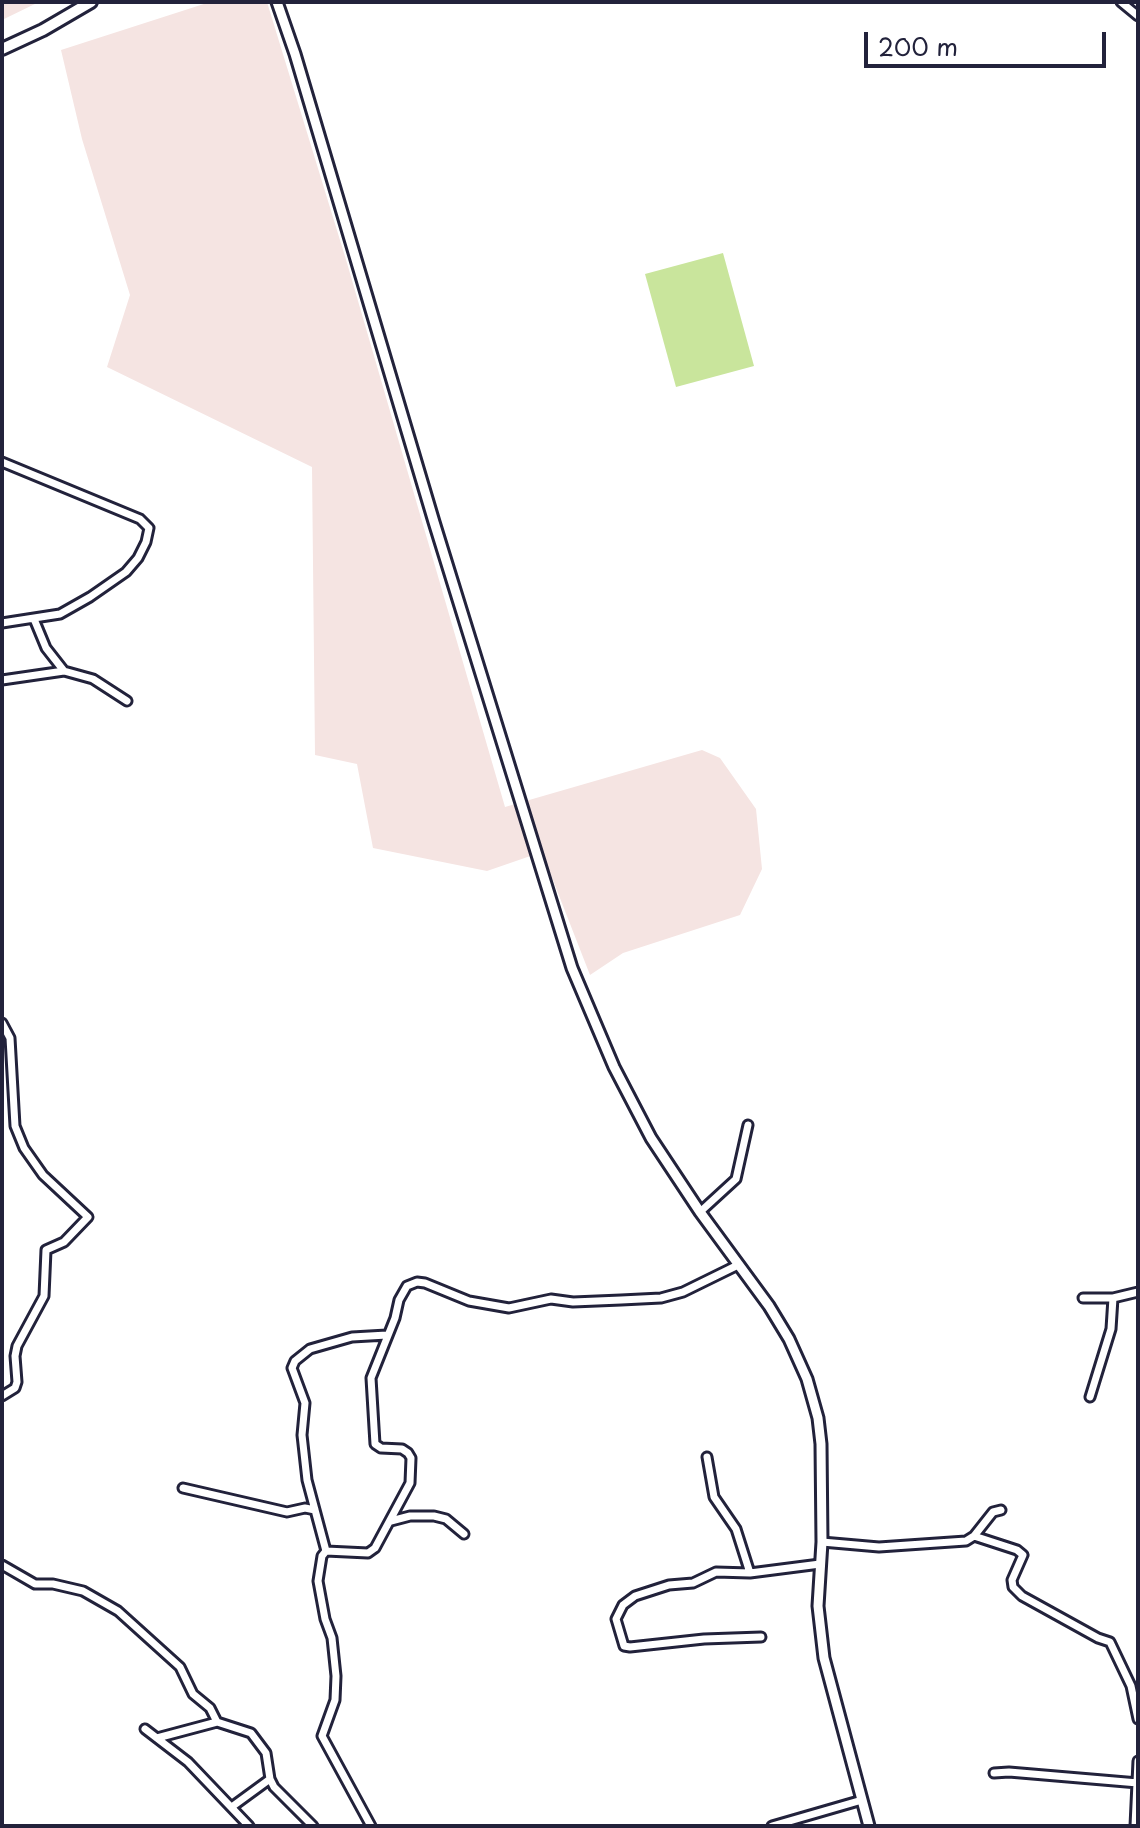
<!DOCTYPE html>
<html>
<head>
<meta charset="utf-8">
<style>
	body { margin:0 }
	#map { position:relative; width:1140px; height:1828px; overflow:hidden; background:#fff; font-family:"Playpen Sans",sans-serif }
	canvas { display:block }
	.frame { position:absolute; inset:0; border:4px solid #22223b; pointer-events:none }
	.scale { position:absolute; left:864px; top:32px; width:242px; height:36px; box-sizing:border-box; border:4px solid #22223b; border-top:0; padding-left:10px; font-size:24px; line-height:28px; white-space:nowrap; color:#22223b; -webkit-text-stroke:6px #fff; paint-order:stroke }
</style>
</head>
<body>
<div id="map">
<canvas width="1140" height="1828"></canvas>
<div class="frame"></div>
<div class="scale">200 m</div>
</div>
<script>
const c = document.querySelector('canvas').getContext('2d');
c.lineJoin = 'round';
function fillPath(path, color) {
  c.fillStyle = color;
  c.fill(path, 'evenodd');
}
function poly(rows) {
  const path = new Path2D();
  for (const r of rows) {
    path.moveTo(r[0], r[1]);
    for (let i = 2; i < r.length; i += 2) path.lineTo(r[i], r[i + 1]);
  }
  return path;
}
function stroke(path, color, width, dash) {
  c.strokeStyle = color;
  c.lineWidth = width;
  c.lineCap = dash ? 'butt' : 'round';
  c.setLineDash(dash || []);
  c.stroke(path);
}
const built = poly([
	[2,2,39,2,2,20],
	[210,2,267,2,347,263,505,807,702,750,720,758,756,809,762,869,740,915,623,953,590,975,542,852,487,871,373,848,357,764,315,755,312,467,107,367,130,295,82,139,61,50]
]);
const green = poly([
	[723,253,754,366,676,387,645,274]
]);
const minor = poly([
	[1121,2,1138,16],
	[2,462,140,519,149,528,146,542,138,558,126,572,90,597,60,614,2,623],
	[34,619,46,648,64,671],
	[2,680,64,671,93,679,127,701],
	[2,1023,10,1038,15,1126,24,1148,43,1175,88,1217,64,1242,46,1250,44,1296,17,1346,15,1356,17,1382,15,1388,2,1396],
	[700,1212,736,1179,748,1125],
	[1083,1298,1113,1298,1138,1292],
	[1090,1397,1111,1329,1113,1298],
	[707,1457,714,1497,736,1529,750,1573],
	[183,1488,287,1512,305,1508,315,1510],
	[391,1521,410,1516,434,1516,446,1519,464,1534],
	[974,1536,1017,1550,1023,1555,1012,1580,1013,1587,1022,1596,1098,1638,1110,1642,1131,1686,1138,1719],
	[822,1542,879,1547,966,1541,974,1536,993,1512,1001,1510],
	[326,1551,368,1553,375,1548,410,1483,411,1458,408,1453,402,1449,381,1448,375,1444,371,1378,395,1318,399,1300,407,1286,417,1282,425,1283,469,1301,509,1308,551,1299,573,1302,621,1300,661,1298,683,1292,738,1265],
	[2,1565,35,1584,53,1584,83,1591,118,1611,180,1667,193,1694,210,1708,217,1722],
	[761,1637,704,1639,630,1647,624,1646,616,1619,623,1605,635,1596,669,1585,693,1583,716,1572,750,1573,820,1564],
	[145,1729,188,1762,249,1826],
	[157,1738,217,1722,251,1733,266,1753,270,1779,274,1787,313,1826],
	[994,1773,1009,1772,1138,1783],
	[233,1806,270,1779],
	[371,1826,322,1736,335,1700,336,1676,332,1638,325,1619,318,1581,322,1556,326,1551,307,1480,302,1435,305,1403,292,1368,295,1361,310,1349,352,1337,387,1335],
	[772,1826,862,1800],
	[1135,1826,1138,1761]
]);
const secondary = poly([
	[277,2,295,54,434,522,572,968,614,1067,651,1138,700,1212,769,1306,789,1339,807,1379,818,1418,821,1444,822,1542,818,1606,824,1658,869,1826]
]);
const primary = poly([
	[2,49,43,30,91,2]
]);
fillPath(built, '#f5e4e2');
fillPath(green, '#c9e59c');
stroke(minor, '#22223b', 13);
stroke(secondary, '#22223b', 15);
stroke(primary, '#22223b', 16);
stroke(minor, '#fff', 7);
stroke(secondary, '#fff', 9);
stroke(primary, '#fff', 10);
</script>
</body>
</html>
